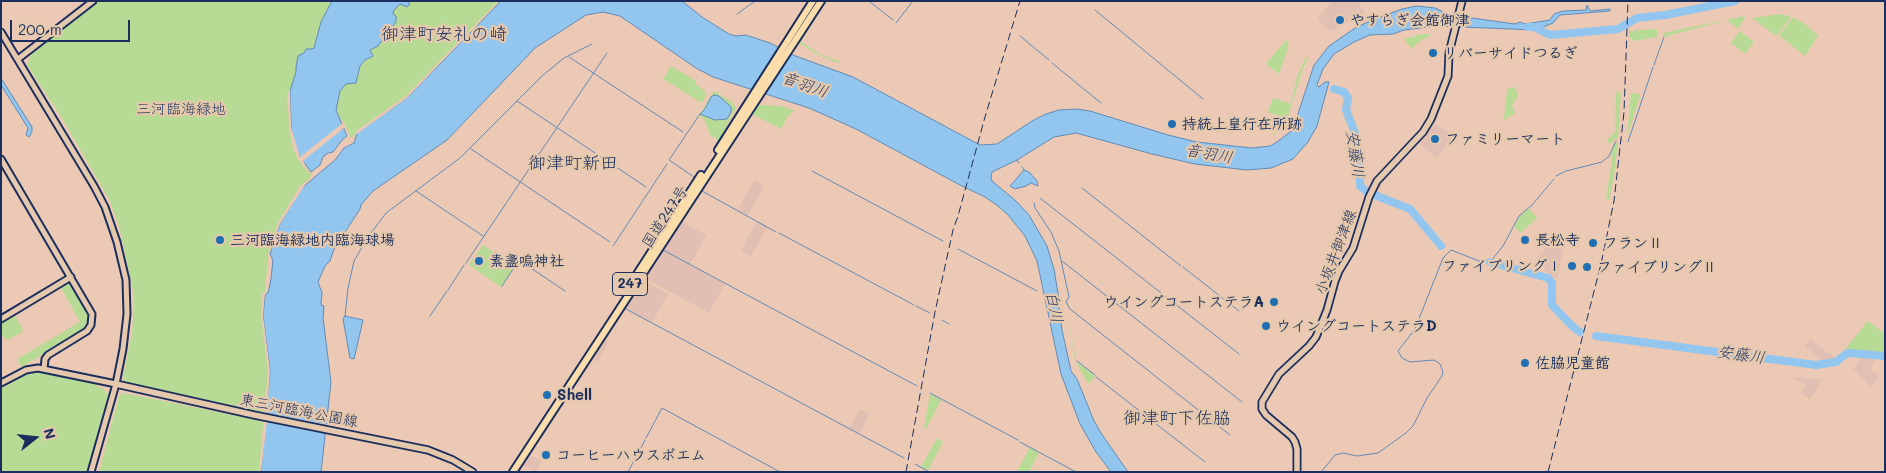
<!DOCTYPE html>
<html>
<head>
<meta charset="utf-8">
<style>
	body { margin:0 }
	#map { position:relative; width:1886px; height:473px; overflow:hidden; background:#ecc9b4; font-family:Mali,sans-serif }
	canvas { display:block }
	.frame { position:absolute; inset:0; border:2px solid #1b2f5e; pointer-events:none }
	.north { position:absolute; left:10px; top:413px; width:50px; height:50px; -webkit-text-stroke:4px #e6c9ad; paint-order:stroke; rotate:74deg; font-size:14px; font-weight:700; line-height:20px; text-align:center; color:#1b2f5e }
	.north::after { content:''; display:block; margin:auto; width:18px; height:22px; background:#1b2f5e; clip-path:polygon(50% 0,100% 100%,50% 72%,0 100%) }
	.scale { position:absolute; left:10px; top:20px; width:120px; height:22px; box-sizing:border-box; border:2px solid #1b2f5e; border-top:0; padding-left:6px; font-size:15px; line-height:18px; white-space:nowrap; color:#1b2f5e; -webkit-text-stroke:4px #e6c9ad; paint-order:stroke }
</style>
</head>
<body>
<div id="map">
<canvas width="1886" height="473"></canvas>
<div class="frame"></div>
<div class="north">N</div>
<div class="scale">200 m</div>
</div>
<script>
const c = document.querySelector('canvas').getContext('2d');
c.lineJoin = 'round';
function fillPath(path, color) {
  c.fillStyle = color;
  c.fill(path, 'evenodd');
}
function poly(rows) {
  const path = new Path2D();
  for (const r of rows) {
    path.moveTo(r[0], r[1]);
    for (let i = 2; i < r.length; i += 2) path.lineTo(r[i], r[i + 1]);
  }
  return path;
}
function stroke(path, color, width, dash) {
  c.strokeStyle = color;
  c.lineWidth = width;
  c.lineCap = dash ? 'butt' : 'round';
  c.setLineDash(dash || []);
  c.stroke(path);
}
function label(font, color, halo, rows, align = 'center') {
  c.font = font + ' Mali,"Klee One",sans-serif';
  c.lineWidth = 4.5;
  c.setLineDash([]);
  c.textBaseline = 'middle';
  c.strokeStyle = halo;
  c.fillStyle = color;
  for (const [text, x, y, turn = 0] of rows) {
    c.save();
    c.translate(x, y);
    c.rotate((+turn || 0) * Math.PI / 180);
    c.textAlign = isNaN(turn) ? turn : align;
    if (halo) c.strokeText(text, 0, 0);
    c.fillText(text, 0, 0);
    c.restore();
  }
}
const built = poly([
	[1332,1,1357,1,1365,12,1330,31,1317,19],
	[1434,123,1454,136,1437,158,1417,142],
	[754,180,764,186,748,215,738,210],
	[681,221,706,235,690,265,725,284,709,313,645,278],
	[757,221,767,227,751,256,741,250],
	[1551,234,1564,248,1557,278,1549,276,1536,258,1545,251,1539,244],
	[643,280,668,294,652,323,624,308],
	[603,339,609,342,598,362,591,358],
	[1810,339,1835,358,1820,361,1820,358,1804,346],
	[1864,354,1875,361,1870,369,1879,375,1871,387,1853,369],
	[1793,377,1823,380,1810,399,1801,393,1805,385],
	[860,409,870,414,859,434,849,429],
	[529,454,541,461,536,472,522,465]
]);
const green = poly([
	[99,1,332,1,321,22,314,48,311,49,306,49,304,53,298,56,296,67,295,79,300,157,312,175,302,188,280,224,268,258,263,316,270,370,267,413,125,382,123,378,132,333,134,304,133,291,120,230,110,201,60,115,27,65,32,53],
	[407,1,500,1,407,98,351,138,342,120,339,119,336,110,336,105,340,91,346,84,355,84,360,67,365,60,371,57,373,55,370,50,378,46,396,22,396,16,393,15,394,10,400,4,409,3],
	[825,1,826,1,801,42,820,54,841,62,838,63,813,52,799,43],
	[1780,14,1791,17,1776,36,1752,18],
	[1746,16,1738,29,1727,20,1664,37,1663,33],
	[1793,17,1805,24,1818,36,1805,56,1779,35],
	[1657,29,1658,37,1633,41,1632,38,1629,38,1629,31],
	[1740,31,1754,42,1745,54,1731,43],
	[1422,34,1431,34,1431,35,1420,41,1412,49,1404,39],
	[1286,40,1289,44,1279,74,1266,64],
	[1306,57,1308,58,1302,71,1286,123,1274,135,1260,139,1273,135,1285,120,1286,118,1268,112,1273,98,1291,104,1297,77],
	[671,66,695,80,696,84,706,92,706,95,702,103,663,79],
	[1515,87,1518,96,1512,105,1515,113,1504,120,1507,89],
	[714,91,732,102,736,108,717,144,716,137,711,137,704,119,699,115],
	[711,97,731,112,729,118,715,120,709,118,702,111,705,109],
	[1616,92,1621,93,1618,138,1613,140,1610,145,1607,140,1615,132],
	[1631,93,1638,94,1640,96,1627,137],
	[758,105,781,106,794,110,787,118,781,129,752,114],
	[1618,142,1614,176,1609,200,1606,199,1612,160,1611,156,1614,144],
	[1529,208,1537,218,1520,233,1514,226,1521,215],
	[483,245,515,266,501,287,469,265],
	[70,282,87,314,88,320,86,326,79,332,22,367,17,359,80,322,61,288],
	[1067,313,1076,361,1095,376,1088,384,1075,360],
	[12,316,15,316,23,329,22,332,8,340,5,339,1,333,1,322],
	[1868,321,1885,334,1885,352,1864,350,1846,350,1846,348],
	[36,372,72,377,84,382,97,382,96,386,103,388,108,395,87,472,1,472,1,389,25,375],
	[124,393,267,422,261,472,99,472,119,396],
	[930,394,941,400,926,429,924,428],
	[937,438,943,442,928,470,921,467],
	[1030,447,1039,452,1029,472,1017,472]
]);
const water = poly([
	[332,1,407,1,410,4,407,7,400,4,394,10,393,14,396,16,396,22,378,46,370,50,373,56,365,60,360,66,356,83,346,84,340,91,336,110,347,136,343,139,333,152,328,153,323,157,320,165,311,172,300,157,294,142,291,127,290,91,296,72,296,67,298,56,304,53,306,49,311,49,314,48,321,22,332,1],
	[501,1,682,1,702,17,729,34,736,36,746,35,770,43,793,55,853,77,980,145,997,144,1032,121,1046,114,1059,110,1076,109,1090,111,1168,135,1197,142,1252,148,1270,146,1277,142,1290,132,1295,123,1314,65,1329,46,1355,28,1370,21,1402,9,1417,6,1435,8,1452,16,1466,20,1472,18,1515,24,1520,22,1525,24,1550,20,1554,14,1563,11,1586,10,1587,5,1590,11,1610,9,1610,11,1560,15,1553,23,1536,30,1437,26,1404,30,1393,34,1370,35,1354,42,1334,54,1323,69,1317,85,1319,87,1325,82,1329,82,1317,126,1308,142,1293,159,1271,168,1247,170,1195,164,1152,154,1076,133,1054,137,1017,160,992,172,991,177,992,181,1016,201,1029,215,1047,246,1054,269,1059,299,1059,308,1062,330,1071,371,1077,379,1094,421,1101,433,1128,472,1111,472,1096,452,1080,424,1061,374,1037,261,1025,236,1008,215,998,206,985,197,960,185,856,129,809,108,713,77,696,68,620,16,603,12,586,15,535,48,447,140,373,191,361,205,360,209,334,249,330,261,325,266,318,282,322,293,321,305,324,306,323,318,331,382,321,472,261,472,270,370,263,316,265,295,268,293,271,279,273,260,270,254,280,224,302,188,336,159,344,148,354,143,357,133,407,98,501,1],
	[1,78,32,127,32,132,29,137,26,135,28,128,1,85,1,78],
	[714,95,719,96,731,107,731,112,727,119,715,120,700,114,705,109,711,97,714,95],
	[1024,170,1029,172,1037,181,1038,186,1031,183,1026,186,1015,189,1010,186,1024,170],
	[345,316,363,320,354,359,350,358,343,319,345,316]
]);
const pier = poly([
	[498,1,500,1,407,98,354,136,356,131,406,96],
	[287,91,290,91,291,127,300,157,343,123,342,120,350,135,345,127,303,161,311,175,309,174,298,159,293,148,289,127],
	[308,180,280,224,268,257,268,254,278,223,300,186],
	[265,292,263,316,270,370,267,413,329,425,328,434,267,422,261,472,259,472,268,370,261,316,262,294]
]);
const stream = poly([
	[869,1,893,20],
	[1095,10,1203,99],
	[737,14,755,1],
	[896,23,913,1],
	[1020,36,1049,60],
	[569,57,683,132],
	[1052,63,1101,103],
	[1654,65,1664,37],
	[517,101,646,187],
	[1628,142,1653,67],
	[471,149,610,242],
	[1017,160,1019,163],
	[1022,167,1024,170],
	[812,171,943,241],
	[1556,176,1566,171,1602,162,1609,156,1616,141],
	[694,177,669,160,700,114],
	[1082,188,1181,266],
	[416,191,483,236],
	[702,191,776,232],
	[1040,198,1239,354],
	[1034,203,1035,208,1051,232,1059,251,1069,297,1066,302,1070,309,1230,435],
	[779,233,914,305],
	[613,246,667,164],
	[958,249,1037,291],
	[663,250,917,386],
	[1062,261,1242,402],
	[466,263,607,53],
	[1183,267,1239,311],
	[502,286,519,260,565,291],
	[448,290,464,265],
	[916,306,930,313],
	[624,308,904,458],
	[345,316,348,288,354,261,368,237,386,213,460,158,542,76,564,58,592,44],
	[430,316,447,291],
	[942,320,949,324],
	[1077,361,1095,375],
	[1096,377,1205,462],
	[930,393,1018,440],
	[646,438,662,408,780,472],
	[1020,442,1076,472],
	[915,464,929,472],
	[628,472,645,440],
	[1321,472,1335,455,1343,453,1357,456,1378,453,1406,433,1413,426,1427,398,1442,376,1443,372,1440,364,1434,360,1410,362,1402,358,1398,351,1415,329,1443,258,1451,250,1479,261,1490,262,1503,246,1519,216,1532,205,1554,179]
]);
const river = poly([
	[1528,27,1534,27,1550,35,1618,29,1637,18,1665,15,1735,1],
	[1334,89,1344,92,1348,98,1346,110,1355,133,1360,160,1360,186,1367,192,1410,209,1441,246],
	[1490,262,1548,278,1552,283,1552,305,1572,326,1580,332],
	[1596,336,1816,365,1836,362,1846,354,1850,353,1885,356]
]);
const tertiary = poly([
	[1,32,94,186,105,207,117,242,126,280,127,314,123,349,116,384,91,472],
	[18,59,93,1],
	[1,159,92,314,91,325,87,331,48,355,45,359,44,369],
	[1,319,71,277],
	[1,383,26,370,38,368,116,384]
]);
const secondary = poly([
	[116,384,254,415,428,450,453,460,473,472],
	[1297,472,1297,449,1295,442,1292,437,1266,415,1262,409,1262,402,1279,374,1309,346,1316,337,1327,310,1335,281,1339,271,1353,248,1369,197,1377,181,1423,132,1431,119,1448,76,1449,53,1462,1]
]);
const trunk = poly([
	[718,150,813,1],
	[632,282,701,175],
	[513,472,821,1]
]);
const rail = poly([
	[906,472,935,312,953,230,958,216,985,117,1020,1],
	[1548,472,1601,264,1614,201,1624,112,1628,1]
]);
const markers = [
	[1340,20,5,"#1f6fb2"],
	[1433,53,5,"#1f6fb2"],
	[1172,124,5,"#1f6fb2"],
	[1435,139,5,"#1f6fb2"],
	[220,240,5,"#1f6fb2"],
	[1525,240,5,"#1f6fb2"],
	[1593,243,5,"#1f6fb2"],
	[479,261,5,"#1f6fb2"],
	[1572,266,5,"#1f6fb2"],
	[1587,267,5,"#1f6fb2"],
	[1274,302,5,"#1f6fb2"],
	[1266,326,5,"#1f6fb2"],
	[1525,363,5,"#1f6fb2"],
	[547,395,5,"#1f6fb2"],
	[546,455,5,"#1f6fb2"]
];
const shields = [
	[630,284,35]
];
const shieldNames = [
	["247",630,284]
];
const poiNames = [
	["やすらぎ会館御津",1350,20],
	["リバーサイドつるぎ",1443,53],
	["持統上皇行在所跡",1182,124],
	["ファミリーマート",1445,139],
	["三河臨海緑地内臨海球場",230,240],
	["長松寺",1535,240],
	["フランⅡ",1603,243],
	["素盞嗚神社",489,261],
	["ファイブリングⅠ",1562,266,"right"],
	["ファイブリングⅡ",1597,267],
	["ウイングコートステラA",1264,302,"right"],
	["ウイングコートステラD",1276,326],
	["佐脇児童館",1535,363],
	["Shell",557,395],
	["コーヒーハウスポエム",556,455]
];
const parkNames = [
	["三河臨海緑地",181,109]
];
const streetNames = [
	["国道247号",665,217,-57],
	["小坂井御津線",1336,252,-69],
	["東三河臨海公園線",299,411,11]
];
const waterNames = [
	["音羽川",805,85,20],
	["音羽川",1209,154,10],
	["安藤川",1355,154,82],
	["白川",1054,307,79],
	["安藤川",1741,355,8]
];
const quarterNames = [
	["御津町安礼の崎",444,34],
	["御津町新田",573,163],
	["御津町下佐脇",1177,418]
];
fillPath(built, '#e1bfb2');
fillPath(green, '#b7da95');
fillPath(water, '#92c6ef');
stroke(water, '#628ab5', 1);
fillPath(pier, '#ecc9b4');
stroke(stream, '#628ab5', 1);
stroke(river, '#92c6ef', 8);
stroke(tertiary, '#1b2f5e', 9);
stroke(secondary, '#1b2f5e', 9);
stroke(trunk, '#1b2f5e', 10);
stroke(tertiary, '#e6c9ad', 5);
stroke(secondary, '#e6c9ad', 5.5);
stroke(trunk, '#faddab', 6);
stroke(rail, '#1b2f5e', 1, [8, 4]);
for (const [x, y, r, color] of markers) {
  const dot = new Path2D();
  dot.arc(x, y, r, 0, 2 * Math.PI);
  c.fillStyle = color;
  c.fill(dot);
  stroke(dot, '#e6c9ad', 2);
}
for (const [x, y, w] of shields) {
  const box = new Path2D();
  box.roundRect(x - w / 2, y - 11.5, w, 23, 4);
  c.fillStyle = '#e6c9ad';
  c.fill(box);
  stroke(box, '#1b2f5e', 1);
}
label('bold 14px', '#1b2f5e', null, shieldNames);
label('bold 15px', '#1b2f5e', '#e6c9ad', poiNames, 'left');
label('15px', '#2b4064', '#e6c9ad', parkNames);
label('15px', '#1b2f5e', '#e6c9ad', streetNames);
label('italic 16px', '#273e6c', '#e6c9ad', waterNames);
label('18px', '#1b2f5e', '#e6c9ad', quarterNames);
</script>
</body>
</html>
